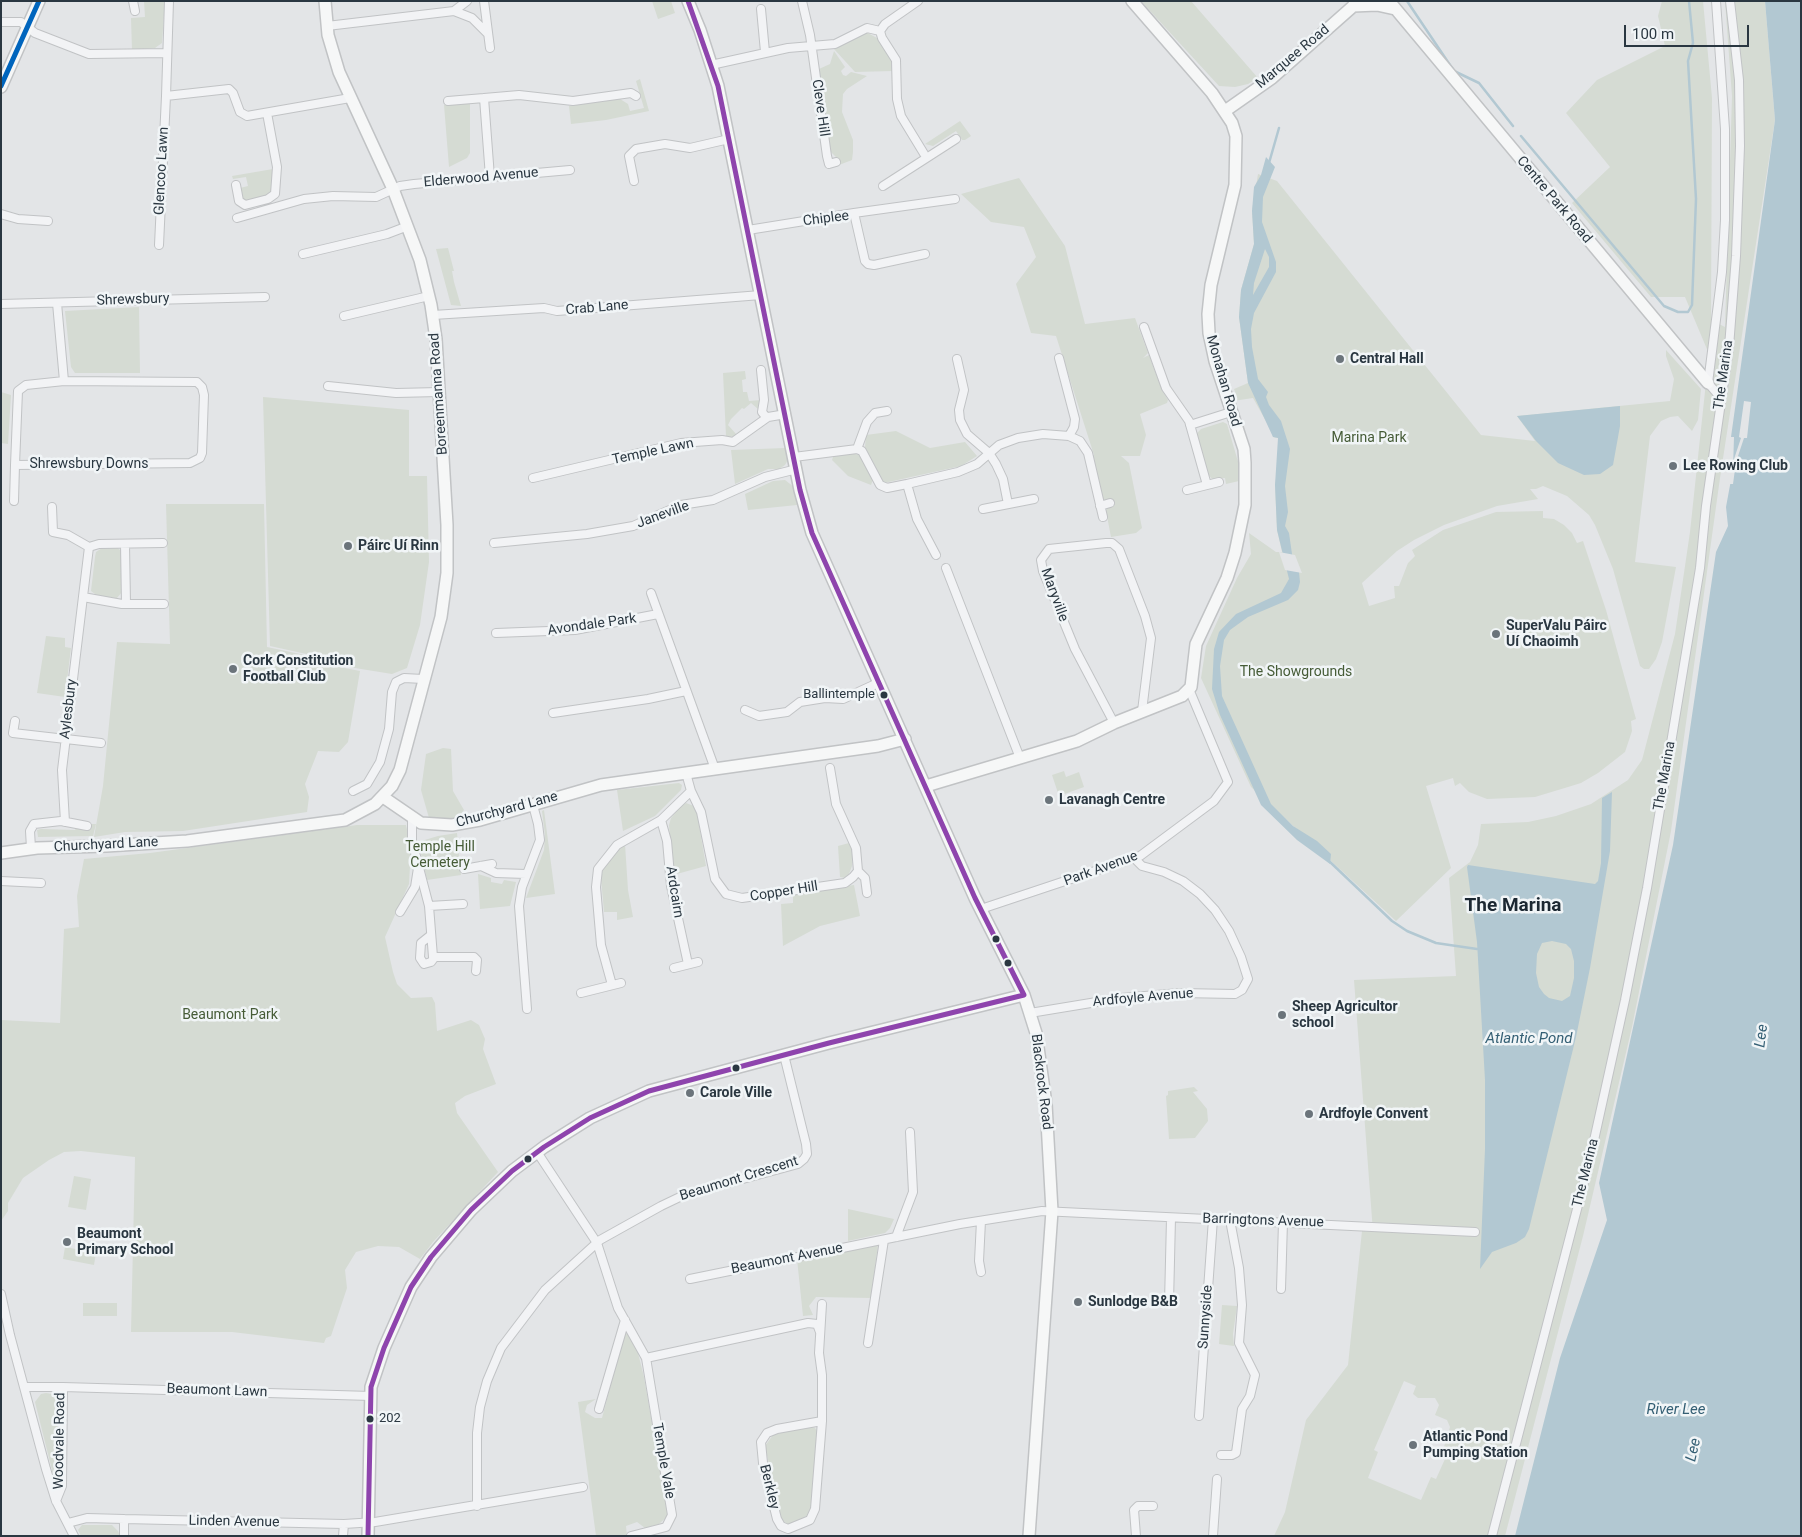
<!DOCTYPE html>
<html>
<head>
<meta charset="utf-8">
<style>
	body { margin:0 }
	#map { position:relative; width:1802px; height:1537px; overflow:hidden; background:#e3e5e7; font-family:Roboto,sans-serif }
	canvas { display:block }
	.frame { position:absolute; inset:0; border:2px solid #2a3741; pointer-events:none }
	.scale { position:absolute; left:1624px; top:25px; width:125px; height:22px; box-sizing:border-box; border:2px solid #2a3741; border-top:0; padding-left:6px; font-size:15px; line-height:18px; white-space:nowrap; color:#2a3741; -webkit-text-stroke:4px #f1f5f7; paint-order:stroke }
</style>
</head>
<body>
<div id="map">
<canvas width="1802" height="1537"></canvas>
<div class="frame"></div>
<div class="scale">100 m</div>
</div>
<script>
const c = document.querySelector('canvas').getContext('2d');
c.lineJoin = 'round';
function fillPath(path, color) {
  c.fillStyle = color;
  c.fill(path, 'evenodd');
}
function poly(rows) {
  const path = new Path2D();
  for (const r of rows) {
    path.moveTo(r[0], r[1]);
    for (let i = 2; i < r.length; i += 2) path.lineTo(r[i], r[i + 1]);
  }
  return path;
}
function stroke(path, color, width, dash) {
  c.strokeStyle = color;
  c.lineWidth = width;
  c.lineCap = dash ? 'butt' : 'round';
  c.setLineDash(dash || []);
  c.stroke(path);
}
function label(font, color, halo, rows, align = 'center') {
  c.font = font + ' Roboto,sans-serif';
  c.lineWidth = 5;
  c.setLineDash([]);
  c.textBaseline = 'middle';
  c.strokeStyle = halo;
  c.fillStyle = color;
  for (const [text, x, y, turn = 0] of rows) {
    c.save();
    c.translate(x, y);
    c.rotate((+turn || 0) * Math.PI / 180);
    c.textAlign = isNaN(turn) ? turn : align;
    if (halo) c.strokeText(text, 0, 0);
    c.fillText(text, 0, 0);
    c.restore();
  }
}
const green = poly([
	[144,1,165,1,162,43,155,48,132,50,131,18,145,17],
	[652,1,671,1,675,13,658,19],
	[1141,1,1191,1,1258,78,1248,84,1235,87,1219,86],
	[1662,1,1703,1,1712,98,1711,320,1725,327,1732,96,1725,1,1765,1,1775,120,1720,478,1671,831,1632,1027,1583,1236,1505,1536,1274,1536,1285,1512,1306,1420,1348,1365,1362,1231,1373,1232,1354,980,1456,976,1449,878,1470,862,1478,845,1481,824,1528,822,1556,816,1591,804,1628,780,1642,760,1675,634,1690,532,1709,354,1685,297,1651,297,1572,203,1610,167,1566,113,1597,80,1665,46,1658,16],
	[1404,1381,1416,1386,1413,1394,1418,1398,1435,1398,1439,1405,1435,1415,1447,1420,1450,1427,1444,1447,1449,1450,1436,1479,1431,1477,1421,1500,1368,1478,1378,1452,1374,1450],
	[866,32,877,38,888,52,892,60,893,71,855,72,834,49],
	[834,51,845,67,841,71,843,75,846,76,851,72,867,76,847,89,843,94,842,112,853,140,853,152,852,160,839,165,837,158,830,151,819,69,830,64],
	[640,79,649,111,606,120,571,124,569,106,620,99,628,104,630,111,644,108,636,81],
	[470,103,470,153,467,158,449,167,444,105],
	[960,121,971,136,965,140,962,140,956,131,933,146,925,144],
	[273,169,273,190,269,195,248,201,242,198,240,188,248,186,246,177,233,179,232,176],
	[1258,174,1277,181,1481,435,1535,441,1517,416,1670,401,1674,379,1666,356,1666,350,1701,389,1698,420,1692,431,1678,416,1670,417,1661,421,1650,436,1635,562,1676,567,1662,642,1656,659,1649,669,1644,669,1640,666,1613,569,1595,525,1589,515,1567,496,1543,486,1536,489,1530,489,1538,499,1497,506,1444,525,1414,540,1397,551,1362,583,1369,606,1395,598,1394,586,1399,586,1408,563,1415,556,1412,550,1443,530,1496,512,1543,511,1543,518,1554,519,1564,525,1572,533,1577,543,1583,541,1606,610,1636,719,1631,721,1632,731,1625,752,1598,773,1581,783,1568,787,1535,797,1487,799,1469,792,1460,783,1455,786,1453,778,1426,786,1451,868,1396,921,1251,787,1201,678,1206,646,1237,578,1251,554,1249,533,1276,552,1282,552,1277,530,1275,485,1279,459,1278,438,1273,437,1272,432,1253,398,1233,401,1230,394,1235,392,1234,389,1248,383,1239,317,1241,290,1254,244,1252,211],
	[1019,178,1065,246,1085,324,1135,318,1148,353,1143,358,1149,355,1162,390,1168,400,1167,403,1140,414,1146,435,1140,456,1121,456,1129,463,1142,528,1136,533,1111,537,1106,511,1107,508,1114,505,1112,499,1102,500,1092,455,1094,455,1056,336,1031,333,1016,284,1036,257,1024,227,991,222,961,194],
	[448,248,454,271,452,271,454,282,461,306,451,305,436,249],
	[139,307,140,373,75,373,71,367,65,311],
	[745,371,746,379,742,380,743,392,747,392,749,401,761,400,760,405,758,409,751,403,744,409,742,408,731,419,728,425,737,435,730,437,726,436,723,373],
	[1,392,11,395,8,444,1,443],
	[263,397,409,410,409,476,427,476,429,562,420,625,407,668,392,674,355,668,319,662,320,657,270,646],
	[1223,422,1227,424,1239,465,1239,481,1226,484,1225,478,1212,479,1207,473,1196,434,1201,429],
	[896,431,930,448,965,442,977,456,961,466,884,483,865,447,866,435],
	[785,448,788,460,785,465,779,469,768,469,735,484,731,450],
	[853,453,861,456,874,477,871,485,848,476,832,460,834,454],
	[785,480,794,487,797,505,748,510,745,494,773,481],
	[166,504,264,504,267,647,319,658,319,663,360,671,348,742,339,752,318,751,305,784,309,797,307,812,183,831,125,832,94,837,103,786,117,642,170,644],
	[102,548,118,548,122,552,122,592,117,598,94,596,95,594,91,591,95,557,96,552],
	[46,636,65,638,65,647,71,648,65,697,37,693],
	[443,748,451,749,453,791,464,810,457,818,451,820,429,818,421,790,426,754],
	[1064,771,1066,777,1079,772,1084,787,1059,796,1052,775],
	[679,783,682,785,681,790,655,816,623,831,617,790],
	[686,803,694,806,697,813,706,866,673,875,669,825,671,818,681,806],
	[544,810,555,894,526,898,544,850,545,835,542,811],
	[91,824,96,824,93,836,38,837,37,830,41,829,75,830,76,828,90,830],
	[357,825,406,825,414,860,410,866,409,884,385,937,393,972,397,984,411,998,432,997,435,1003,437,1031,471,1020,479,1025,485,1039,483,1049,496,1084,465,1096,455,1103,457,1113,498,1172,433,1242,420,1259,399,1247,378,1246,356,1252,345,1270,347,1288,331,1336,326,1338,324,1343,232,1332,131,1332,135,1157,81,1151,64,1152,49,1160,23,1178,8,1203,8,1211,1,1221,1,1020,60,1023,64,929,79,927,77,896,84,859,150,853],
	[457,833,461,875,427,880,418,842,438,836],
	[849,843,853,852,852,866,849,874,845,878,840,877,838,846],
	[625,844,628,890,633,917,617,920,617,912,604,912,601,878,603,870,612,855],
	[478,874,491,878,491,882,502,884,504,880,516,882,510,906,480,909],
	[854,885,860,916,820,926,783,946,781,904,793,903,793,896,797,893],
	[1194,1087,1198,1091,1193,1092,1207,1109,1208,1121,1195,1138,1169,1139,1166,1096,1168,1095,1168,1091],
	[74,1176,91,1179,86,1210,68,1207],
	[848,1209,894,1219,890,1228,885,1233,848,1241],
	[878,1245,871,1298,816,1297,809,1306,813,1315,803,1316,797,1259],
	[65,1247,96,1253,94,1265,63,1259],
	[83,1303,117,1303,117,1316,83,1316],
	[1222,1305,1237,1306,1233,1334,1234,1346,1219,1344],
	[624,1334,628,1334,637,1349,644,1377,668,1516,659,1524,645,1528,637,1522,626,1526,627,1536,596,1536,578,1402,596,1399,587,1405,585,1412,595,1418,602,1418],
	[46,1393,52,1394,59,1401,57,1474,54,1478,35,1402,41,1394],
	[808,1426,815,1428,817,1431,810,1514,789,1525,783,1521,780,1515,765,1446,773,1435],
	[82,1525,112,1525,118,1531,120,1536,81,1536,78,1530]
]);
const water = poly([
	[1765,1,1801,1,1801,1536,1515,1536,1560,1358,1607,1220,1599,1183,1673,845,1716,552,1728,526,1726,507,1733,469,1734,437,1731,437,1775,120],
	[1266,157,1275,167,1263,197,1262,222,1276,262,1276,272,1254,313,1251,329,1252,347,1258,379,1268,392,1266,397,1269,405,1281,421,1290,449,1285,486,1288,512,1285,526,1289,533,1292,554,1299,572,1300,582,1298,590,1288,600,1248,617,1230,630,1224,640,1220,666,1222,696,1271,804,1293,826,1317,841,1331,854,1330,864,1297,840,1261,805,1220,715,1212,689,1214,649,1219,632,1236,614,1281,593,1289,579,1277,530,1275,485,1278,438,1273,437,1248,383,1239,317,1241,290,1254,244,1252,211,1254,187,1261,175],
	[1265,249,1269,257,1269,267,1253,295,1254,283],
	[1620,406,1620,426,1613,465,1600,474,1584,475,1558,463,1536,441,1517,416],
	[1612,792,1610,851,1590,968,1576,1037,1529,1229,1525,1237,1516,1243,1492,1252,1480,1269,1485,1149,1485,1080,1477,942,1467,867,1468,865,1595,884,1598,881,1601,863,1602,798],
	[1552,941,1566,944,1571,949,1574,961,1574,978,1570,996,1562,1001,1549,998,1544,994,1539,987,1536,973,1537,954,1542,943]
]);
const pier = poly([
	[1744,401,1751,402,1747,438,1744,438,1736,462,1733,484,1727,484,1730,461,1733,462,1741,438,1739,437],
	[1279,552,1295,555,1302,573,1285,570]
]);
const stream = poly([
	[1407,1,1454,71,1479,83,1513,126],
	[1521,136,1664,306,1678,312,1688,312,1692,305,1696,199,1688,61,1693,43,1689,1],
	[1269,163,1279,128],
	[1329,861,1392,921,1407,931,1436,943,1477,949]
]);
const street = poly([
	[133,1,135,11],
	[169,1,166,96,229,89,233,93,240,112,247,116,350,98],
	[484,1,490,48],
	[802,1,810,35,827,156,829,164,836,162],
	[1716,1,1725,129,1725,220,1722,272,1708,383,1721,398],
	[761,9,765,52],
	[454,11,467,1],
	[1,22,21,22,35,33,89,54,167,53],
	[327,26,454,11,472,18,488,34],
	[880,31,882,38,896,60,897,99,901,116,926,157],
	[711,65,788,48,835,44,867,28,880,31,885,24,918,1],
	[448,101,484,98],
	[490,177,484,98,519,95,573,101,631,93,636,96],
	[634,181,629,156,636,149,665,144,690,148,729,139],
	[236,185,239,201,245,205,268,199,275,194,277,167,267,113],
	[883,186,956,139],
	[854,213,955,199],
	[1,214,18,219,48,221],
	[237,218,304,199,333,196,376,197,400,186,414,184,570,170],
	[748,230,854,213,865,261,868,264,874,265,925,254],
	[159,245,166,96],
	[303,254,387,234,408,226],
	[57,303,64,381],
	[1,304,265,297],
	[433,315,544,308,557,311,761,295],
	[344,316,429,296],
	[1144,327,1166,388,1189,421,1207,485],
	[1059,358,1075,419,1074,427,1069,436,1080,441,1088,453,1103,517],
	[957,359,964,390,959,410,960,420,967,434,989,453,996,464,1003,479,1008,504],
	[761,370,764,400,762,412,767,418],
	[64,381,197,382,202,387,204,395,202,453,200,458,190,463,15,465,18,391,26,385,64,381],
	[328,386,396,393,439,392],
	[1190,425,1231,412],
	[857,449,862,451,880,485,887,488,907,484,917,519,936,555],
	[794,457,857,449,867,422,875,413,887,411],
	[533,478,681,443,722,440,733,442,768,417,786,414],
	[907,484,958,472,977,464,999,445,1018,438,1043,434,1069,436],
	[1187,490,1219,482],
	[14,501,15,465],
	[1100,506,1110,503],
	[52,507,53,532,68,535,89,547],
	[983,509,1034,499],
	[494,543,587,534,633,526,681,505,713,500,765,477,797,469],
	[125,544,126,604],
	[89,547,99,544,163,543],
	[946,568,1020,758],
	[651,593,715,769],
	[83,597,122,604,164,604],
	[496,633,575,630,658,614],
	[745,710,759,716,787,712,800,702,825,698,843,699,880,682],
	[553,713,648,699,686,691],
	[15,721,13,733,101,743],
	[1114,723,1075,649,1043,571,1041,560,1049,549,1106,543,1112,543,1119,549,1145,616,1151,638,1142,711],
	[830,768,836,804,856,848,858,871,865,878,867,893],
	[686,773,691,791,701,812,715,879,726,894,742,898,845,883,853,877,858,871],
	[353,791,367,784,380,762,389,729,392,692,396,682,404,678,423,679],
	[412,818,412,841,429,906,433,957,474,957,477,960,476,971],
	[661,820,667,841,671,886,688,964],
	[65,822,62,770,89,547],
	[31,848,30,831,34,824,61,821,87,826],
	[481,866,496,873,526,874],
	[464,869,492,864],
	[1,881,41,883],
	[429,906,463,904],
	[981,909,1140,856,1214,801,1228,782,1189,689],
	[400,912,415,887,418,868],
	[431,935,421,943,420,958,424,964,431,962,434,958],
	[674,968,698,962],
	[612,985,601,945,596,887,598,869,617,845,661,820,691,791],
	[581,993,621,983],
	[527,1009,519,906,522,887,540,840,538,824,533,805],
	[1030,1013,1121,998,1180,993,1235,994,1242,990,1248,979,1241,957,1229,931,1215,910,1200,894,1183,881,1164,872,1142,866,1134,858],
	[537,1152,597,1243,618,1308,646,1358,808,1323,817,1324,820,1332],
	[981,1221,979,1261,981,1272],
	[896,1237,913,1192,910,1132],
	[690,1279,960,1224,1042,1211,1475,1232],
	[1281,1289,1283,1222],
	[1,1294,10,1335,46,1469,56,1501,74,1536],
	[1169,1303,1171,1218],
	[822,1304,819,1353,822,1375,822,1421,815,1509,810,1520,788,1529,781,1526,777,1519,763,1463,761,1442,767,1433,777,1429,822,1421],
	[868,1343,884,1240],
	[24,1387,63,1387,62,1486,56,1501],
	[63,1387,371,1396],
	[599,1409,625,1320],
	[1199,1416,1213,1219],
	[1221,1455,1232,1455,1236,1453,1242,1409,1250,1396,1255,1375,1239,1343,1242,1305,1239,1268,1230,1220],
	[477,1506,477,1433,480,1407,487,1381,501,1348,545,1290,600,1240,661,1206,684,1195,798,1164,804,1159,807,1154,806,1144,784,1055],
	[124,1519,344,1524,375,1522,583,1487],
	[68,1523,87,1518,124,1519,124,1536],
	[343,1536,344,1524],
	[631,1536,666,1527,672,1515,646,1358],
	[1136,1536,1134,1510,1138,1506,1153,1506],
	[1213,1536,1217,1479],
	[1492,1536,1589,1163,1625,1000,1647,888,1700,568,1706,506,1729,347,1736,256,1740,146,1739,80,1730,1]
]);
const secondary = poly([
	[688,1,700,30,718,86,800,490,812,533,975,898,1024,995,1036,1033,1046,1104,1052,1211,1029,1536],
	[1389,1,1708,383],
	[1353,6,1377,5,1395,9],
	[1,87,39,1],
	[1225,111,1272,78,1359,1],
	[926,786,1077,741,1114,723,1182,696,1191,687,1196,644,1227,578,1235,553,1245,505,1245,463,1244,449,1215,361,1209,333,1208,314,1211,285,1235,185,1236,136,1232,123,1212,93,1132,1],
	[383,797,421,823,452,825,480,820,601,785,878,746,905,739],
	[1,853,37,848,106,846,187,841,345,820,375,804,392,786,400,770,441,617,447,573,447,525,436,339,431,305,420,260,393,189,339,72,328,35,325,1],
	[368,1536,371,1387,384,1348,411,1287,431,1257,471,1210,512,1171,544,1147,590,1118,649,1091,829,1043,1024,995]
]);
const bus1 = poly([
	[368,1536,371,1387,384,1348,411,1287,431,1257,471,1210,512,1171,544,1147,590,1118,649,1091,829,1043,1024,995,975,898,812,533,800,490,718,86,688,1]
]);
const bus2 = poly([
	[1,86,39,1]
]);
const markers = [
	[1340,359,5,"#6b747b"],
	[1673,466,5,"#6b747b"],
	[348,546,5,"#6b747b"],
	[1496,634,5,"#6b747b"],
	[233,669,5,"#6b747b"],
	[884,695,4.5,"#2a3741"],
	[1049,800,5,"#6b747b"],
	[996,939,4.5,"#2a3741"],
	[1008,963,4.5,"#2a3741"],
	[1282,1015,5,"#6b747b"],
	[736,1068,4.5,"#2a3741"],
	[690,1093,5,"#6b747b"],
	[1309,1114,5,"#6b747b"],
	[528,1159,4.5,"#2a3741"],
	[67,1242,5,"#6b747b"],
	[1078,1302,5,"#6b747b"],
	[370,1419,4.5,"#2a3741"],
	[1413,1445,5,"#6b747b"]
];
const busNames = [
	["Ballintemple",875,695],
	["202",379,1419,"left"]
];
const streetNames = [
	["Marquee Road",1293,57,-40],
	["Cleve Hill",820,108,82],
	["Glencoo Lawn",162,171,-87],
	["Elderwood Avenue",481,178,-5],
	["Centre Park Road",1554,200,50],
	["Chiplee",826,219,-7],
	["Shrewsbury",133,300,-2],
	["Crab Lane",597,308,-5],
	["The Marina",1724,375,-82],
	["Monahan Road",1223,381,74],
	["Boreenmanna Road",439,394,-94],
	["Temple Lawn",653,452,-12],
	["Shrewsbury Downs",89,464],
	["Janeville",663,515,-20],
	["Maryville",1054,595,70],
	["Avondale Park",592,625,-8],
	["Aylesbury",69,709,-83],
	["The Marina",1665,776,-80],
	["Churchyard Lane",507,810,-15],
	["Churchyard Lane",106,845,-3],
	["Park Avenue",1101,869,-20],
	["Ardcairn",674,892,81],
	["Copper Hill",784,892,-9],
	["Ardfoyle Avenue",1143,998,-5],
	["Blackrock Road",1041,1082,83],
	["The Marina",1586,1173,-76],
	["Beaumont Crescent",739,1179,-17],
	["Barringtons Avenue",1263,1221,2],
	["Beaumont Avenue",787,1259,-11],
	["Sunnyside",1206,1317,-86],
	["Beaumont Lawn",217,1391,2],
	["Woodvale Road",60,1441,-89],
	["Temple Vale",663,1461,80],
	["Berkley",769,1487,76],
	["Linden Avenue",234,1522,1]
];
const poiNames = [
	["Central Hall",1350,359],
	["Lee Rowing Club",1683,466],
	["Páirc Uí Rinn",358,546],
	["SuperValu Páirc",1506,626],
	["Uí Chaoimh",1506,642],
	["Cork Constitution",243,661],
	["Football Club",243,677],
	["Lavanagh Centre",1059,800],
	["Sheep Agricultor",1292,1007],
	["school",1292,1023],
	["Carole Ville",700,1093],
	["Ardfoyle Convent",1319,1114],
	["Beaumont",77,1234],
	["Primary School",77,1250],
	["Sunlodge B&B",1088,1302],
	["Atlantic Pond",1423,1437],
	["Pumping Station",1423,1453]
];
const parkNames = [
	["Marina Park",1369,438],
	["The Showgrounds",1296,672],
	["Temple Hill",440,847],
	["Cemetery",440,863],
	["Beaumont Park",230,1015]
];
const waterNames = [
	["Lee",1762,1036,-83],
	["Atlantic Pond",1529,1039],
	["River Lee",1676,1410],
	["Lee",1694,1450,-77]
];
const districtNames = [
	["The Marina",1513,906]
];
fillPath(green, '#d5dbd3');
fillPath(water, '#b2c8d2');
fillPath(pier, '#e3e5e7');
stroke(stream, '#b2c8d2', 2.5);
stroke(street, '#c1c3c5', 10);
stroke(secondary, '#c1c3c5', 14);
stroke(street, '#f2f3f5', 8);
stroke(secondary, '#f6f7f7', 11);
stroke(bus1, '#8e44ad', 5);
stroke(bus2, '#0065bd', 5);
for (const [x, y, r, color] of markers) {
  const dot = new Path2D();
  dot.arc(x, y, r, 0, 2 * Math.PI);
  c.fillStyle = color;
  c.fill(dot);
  stroke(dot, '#f1f5f7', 2);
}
label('13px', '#2a3741', '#f1f5f7', busNames, 'right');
label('14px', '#2a3741', '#f1f5f7', streetNames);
label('bold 14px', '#2a3741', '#f1f5f7', poiNames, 'left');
label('14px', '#465c37', '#f1f5f7', parkNames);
label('italic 15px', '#345f74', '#f1f5f7', waterNames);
label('bold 19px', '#1c2832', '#f1f5f7', districtNames);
</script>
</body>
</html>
